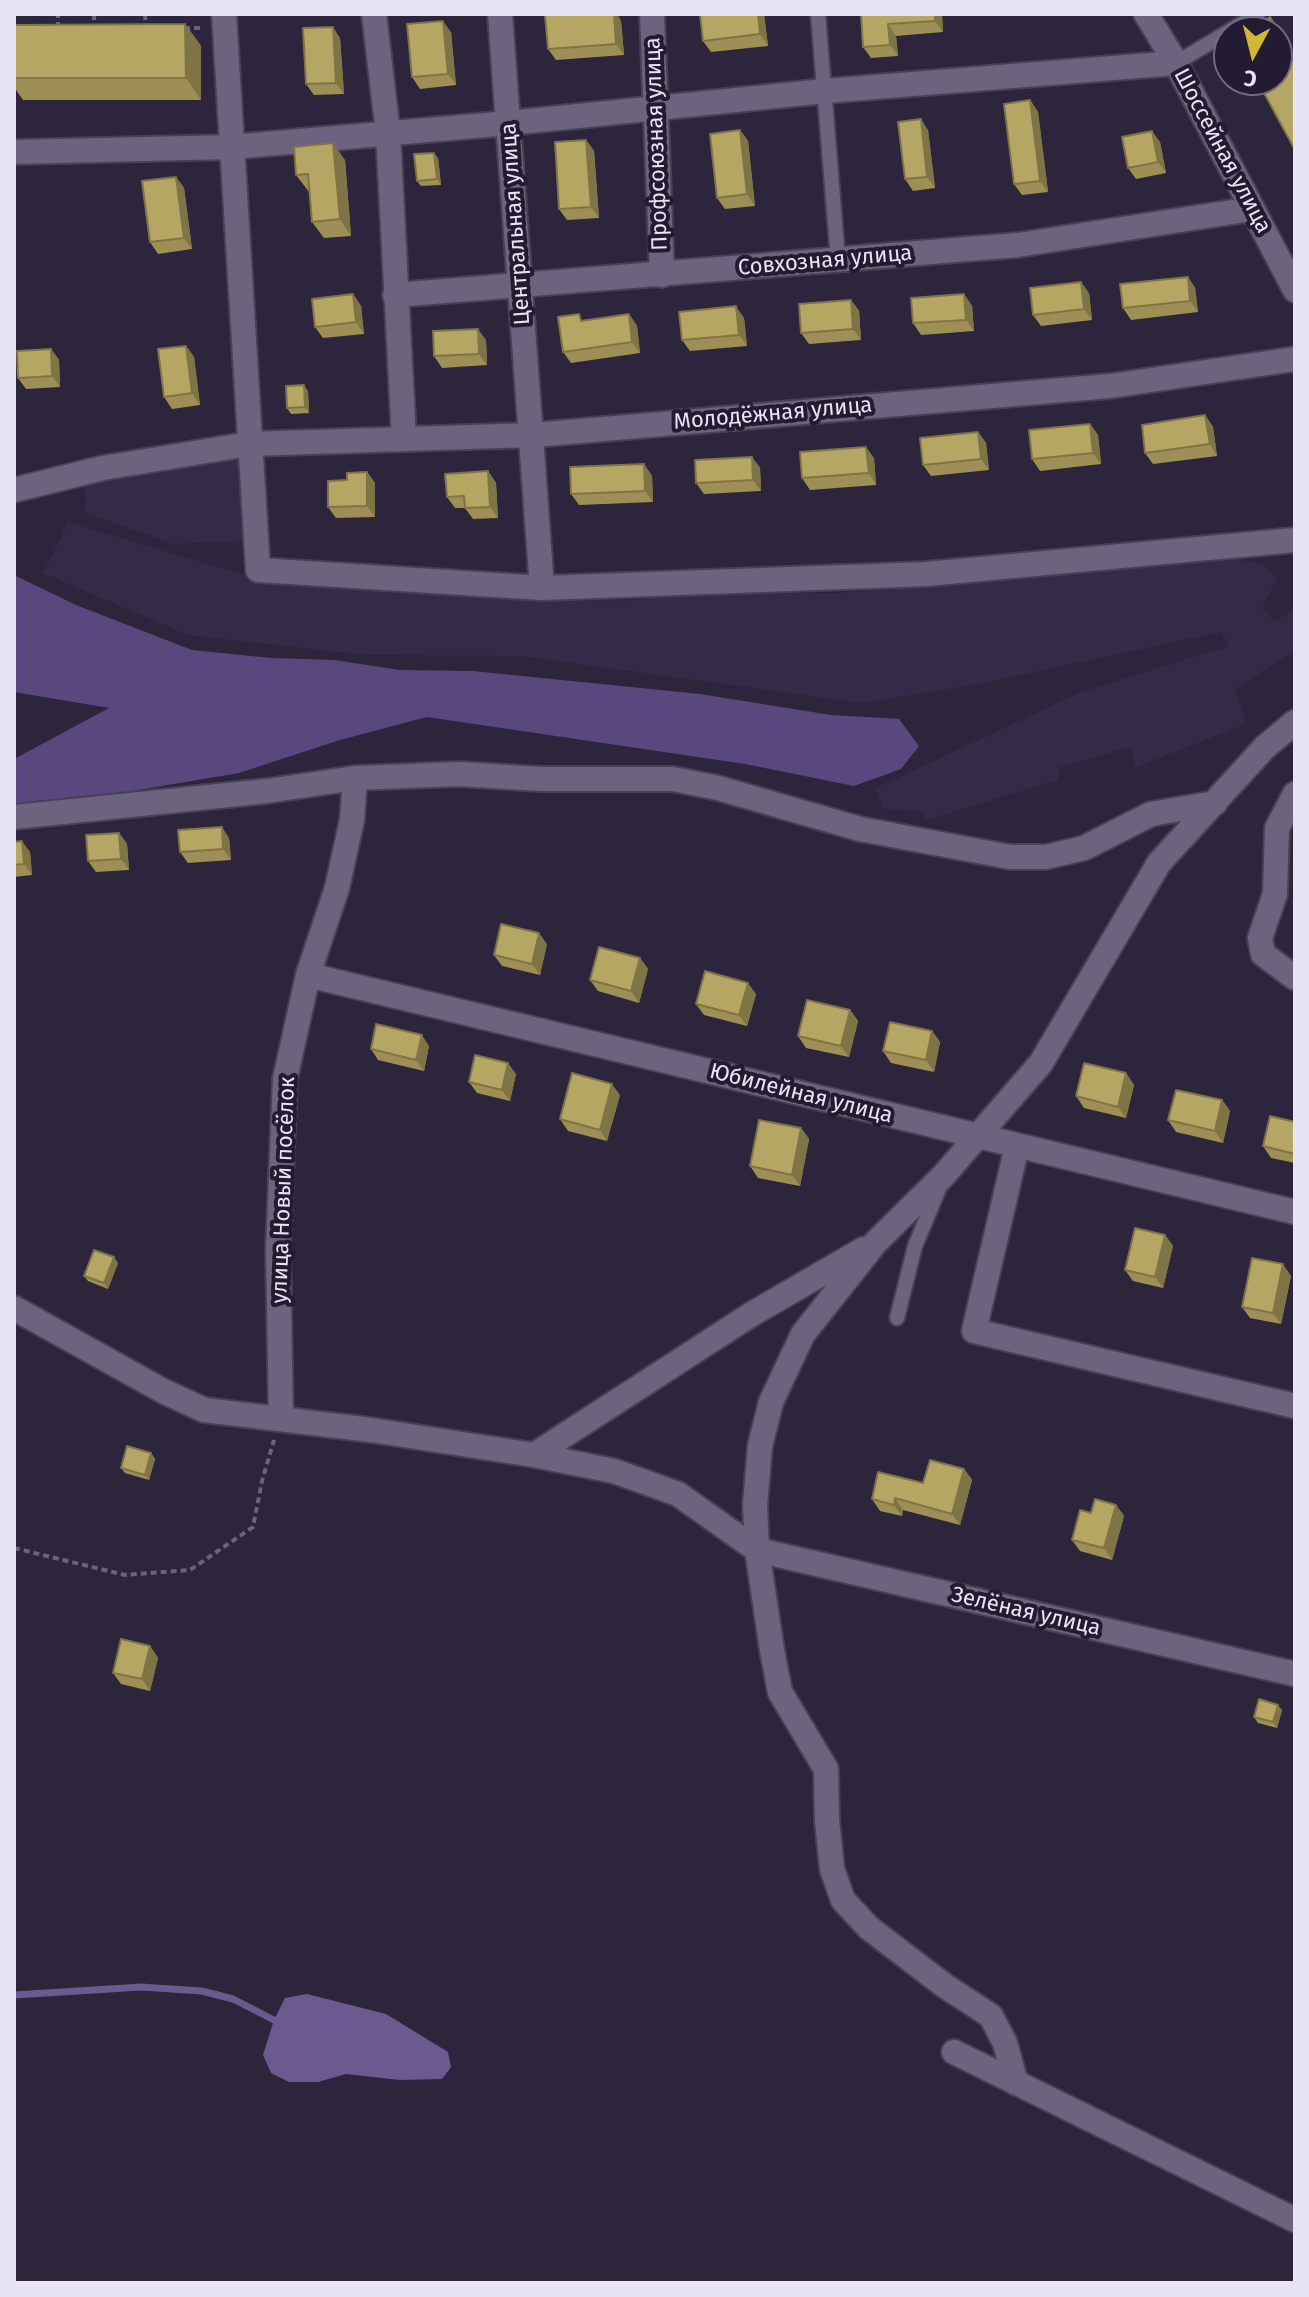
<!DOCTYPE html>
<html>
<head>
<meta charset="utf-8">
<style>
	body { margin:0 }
	#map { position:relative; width:1309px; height:2297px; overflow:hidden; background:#2c253b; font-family:"Fira Sans",sans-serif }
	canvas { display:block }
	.frame { position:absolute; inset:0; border:16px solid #e9e4f4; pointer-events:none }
	.north { position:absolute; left:1213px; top:16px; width:80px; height:80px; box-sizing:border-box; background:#221b31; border:2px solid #726b7f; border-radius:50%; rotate:187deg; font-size:22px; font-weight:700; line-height:32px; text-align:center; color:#e9e4f4 }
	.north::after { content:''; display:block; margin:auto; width:28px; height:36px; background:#d3b635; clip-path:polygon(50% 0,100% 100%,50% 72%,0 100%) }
</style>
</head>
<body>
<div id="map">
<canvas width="1309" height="2297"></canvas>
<div class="frame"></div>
<div class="north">С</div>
</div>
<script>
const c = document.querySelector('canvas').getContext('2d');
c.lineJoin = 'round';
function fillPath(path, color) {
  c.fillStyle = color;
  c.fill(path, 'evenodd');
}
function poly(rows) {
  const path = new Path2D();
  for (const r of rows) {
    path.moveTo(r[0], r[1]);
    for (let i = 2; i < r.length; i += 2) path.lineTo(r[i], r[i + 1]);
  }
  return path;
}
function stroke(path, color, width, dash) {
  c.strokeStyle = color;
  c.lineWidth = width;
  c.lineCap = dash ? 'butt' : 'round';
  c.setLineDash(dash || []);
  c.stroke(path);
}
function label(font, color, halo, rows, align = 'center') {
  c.font = font + ' "Fira Sans",sans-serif';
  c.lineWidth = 8;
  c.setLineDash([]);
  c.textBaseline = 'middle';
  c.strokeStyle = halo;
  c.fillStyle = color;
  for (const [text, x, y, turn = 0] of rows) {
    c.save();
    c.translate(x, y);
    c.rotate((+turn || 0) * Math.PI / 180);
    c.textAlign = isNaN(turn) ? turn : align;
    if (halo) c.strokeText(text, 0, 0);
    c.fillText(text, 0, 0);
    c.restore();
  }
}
const built = poly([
	[241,459,245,541,173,544,86,513,84,480],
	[68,522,241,574,282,583,376,591,571,601,645,600,648,593,833,593,970,584,1219,556,1262,564,1277,578,1262,608,1275,621,1295,609,1295,651,1235,689,1246,724,1136,767,1130,747,1058,768,1058,780,926,820,921,811,883,809,876,788,1081,692,1229,646,1221,632,984,683,863,703,520,656,367,655,188,635,43,573]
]);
const forest = poly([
	[14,575,76,605,192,650,271,658,334,660,400,670,473,671,700,694,831,715,899,719,919,746,901,769,854,786,745,764,427,717,340,740,239,773,14,811,14,759,109,708,14,692]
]);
const water = poly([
	[307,1994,386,2014,448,2052,451,2067,442,2079,400,2080,346,2074,318,2082,289,2082,271,2073,263,2055,274,2020,285,1998]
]);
const stream = poly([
	[14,1995,141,1987,202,1991,233,1999,274,2020]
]);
const path = poly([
	[94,14,94,28],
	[145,14,146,28],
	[58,28,58,14],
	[184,28,203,28],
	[14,1548,125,1575,190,1570,253,1527,262,1481,274,1440]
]);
const lane = poly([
	[818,14,838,260],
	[1176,63,1258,14],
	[897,1318,915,1246,940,1186]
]);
const street = poly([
	[224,14,258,570,542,588,926,574,1295,540],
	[374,14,388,133,404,439],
	[500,14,542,588],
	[652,14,662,275],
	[1146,14,1176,63,1295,290],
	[14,152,231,147,509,123,825,91,1176,63],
	[395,295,1018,245,1252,209],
	[14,490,103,468,249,444,533,435,1110,386,1295,359],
	[1295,794,1277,828,1275,894,1260,938,1263,954,1295,978],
	[14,817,267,791,355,778,459,774,541,779,673,779,718,788,860,829,1010,857,1046,857,1084,848,1151,814,1215,803],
	[308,975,1295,1212],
	[1017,1146,974,1331,1295,1406],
	[14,1308,163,1391,204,1410,371,1430,534,1455,614,1471,678,1494,757,1550,1295,1674],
	[281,1419,278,1250,285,1079,308,975,337,888,352,820,355,778],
	[534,1455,752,1314,864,1249],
	[954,2052,1295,2220],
	[1016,2083,1005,2043,991,2016,945,1986,869,1928,843,1900,832,1869,827,1820,826,1769,780,1692,772,1650,757,1550,755,1505,760,1446,771,1402,803,1334,876,1242,944,1175,1041,1063,1159,863,1265,747,1295,722]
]);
const wall = poly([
	[558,14,617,14,621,21,624,55,556,60,548,49],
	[700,14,764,14,768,46,711,52,703,41],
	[861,14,942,14,943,32,896,36,898,56,871,58,863,47],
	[185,24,201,46,201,100,23,100,14,87,14,25],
	[451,32,456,85,420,89,412,77],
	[340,38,344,94,314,95,306,84],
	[1030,100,1038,112,1048,192,1022,195,1014,184],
	[740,130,748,141,755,206,725,209,717,198],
	[928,130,935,188,913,191,905,179],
	[586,140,594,151,599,218,567,220,559,209],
	[1160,142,1166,173,1136,179,1128,168],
	[438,158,441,185,421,186,417,181],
	[345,160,351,236,324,238,312,222,309,192,296,175],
	[176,177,184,188,192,249,158,254,150,242],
	[1188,277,1195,288,1198,312,1131,320,1123,308],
	[1089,293,1092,320,1041,326,1033,315],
	[353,294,361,306,364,334,323,338,315,327],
	[964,294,972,306,974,331,921,335,913,323],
	[851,300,859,311,861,340,809,344,801,333],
	[629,314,637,326,640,353,571,363,563,352,584,320],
	[744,318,747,346,690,351,682,340],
	[486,340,487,365,442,368,434,356],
	[186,346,194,357,200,405,172,409,164,397],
	[51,349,59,360,60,387,26,389,18,378],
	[308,391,309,413,291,414,287,408],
	[1205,415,1213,427,1217,456,1153,464,1145,453],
	[1090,424,1098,435,1101,464,1040,471,1032,459],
	[978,432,986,443,989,470,931,476,923,465],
	[752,457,760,468,761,491,704,494,696,483],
	[874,458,876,485,810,490,802,478],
	[644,464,652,476,653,502,579,505,571,494],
	[488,471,496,483,498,518,473,519,465,508,455,508,447,497],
	[367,472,375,483,375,517,336,518,328,507,347,480],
	[119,833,127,844,129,870,96,872,88,861],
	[229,838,231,860,188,863,180,852],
	[14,842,30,852,32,875,14,877],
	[547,944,540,975,502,966,494,955],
	[640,958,648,969,639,1003,598,991,590,980],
	[756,994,747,1026,704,1015,696,1004],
	[850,1010,858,1021,849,1057,806,1048,798,1036],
	[932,1031,940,1042,934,1072,891,1063,883,1051],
	[429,1046,424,1071,378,1060,371,1049],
	[1126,1073,1134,1085,1126,1118,1084,1108,1076,1096],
	[516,1074,510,1101,477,1093,469,1082],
	[620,1095,607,1141,568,1131,560,1119],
	[1222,1100,1230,1111,1223,1143,1176,1132,1168,1120],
	[1295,1122,1295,1163,1271,1158,1263,1146],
	[801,1128,809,1139,800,1186,758,1178,750,1166],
	[1165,1235,1173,1246,1163,1288,1133,1281,1125,1270],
	[118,1263,108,1289,88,1281,84,1276],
	[1291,1276,1281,1324,1250,1318,1242,1307],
	[151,1453,155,1459,149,1480,125,1473,121,1468],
	[964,1469,972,1480,960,1525,903,1510,902,1516,880,1511,872,1499],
	[1116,1505,1124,1516,1112,1560,1080,1551,1072,1540,1091,1513],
	[150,1646,158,1658,150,1691,121,1684,113,1673],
	[1282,1710,1277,1728,1258,1723,1254,1717]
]);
const shadedWall = poly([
	[614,14,617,14,621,21,624,55,616,44],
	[758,14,764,14,768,46,760,34],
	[935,14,942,14,943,32,935,21],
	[1270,17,1282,34,1295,58,1295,63],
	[443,21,451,32,456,85,448,74],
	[185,24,201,46,201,100,186,78],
	[888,24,896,36,898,56,890,45],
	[333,27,340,38,344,94,336,83],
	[1030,100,1038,112,1048,192,1040,181],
	[921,119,928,130,935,188,927,177],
	[740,130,748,141,755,206,747,194],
	[1152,131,1160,142,1166,173,1158,162],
	[586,140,594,151,599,218,591,207],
	[333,143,345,160,351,236,340,219],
	[434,153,438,158,441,185,437,179],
	[176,177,184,188,192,249,184,238],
	[1188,277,1195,288,1198,312,1190,301],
	[1081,282,1089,293,1092,320,1084,309],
	[353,294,361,306,364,334,356,322],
	[964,294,972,306,974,331,966,320],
	[851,300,859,311,861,340,853,329],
	[736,306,744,318,747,346,739,335],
	[629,314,637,326,640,353,632,342],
	[478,329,486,340,487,365,479,354],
	[186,346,194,357,200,405,192,393],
	[51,349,59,360,60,387,52,376],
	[304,385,308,391,309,413,305,407],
	[1205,415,1213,427,1217,456,1210,444],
	[1090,424,1098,435,1101,464,1093,453],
	[978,432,986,443,989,470,981,459],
	[866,447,874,458,876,485,869,473],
	[752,457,760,468,761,491,753,480],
	[644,464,652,476,653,502,645,491],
	[488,471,496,483,498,518,490,507],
	[367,472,375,483,375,517,367,506],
	[222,827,229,838,231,860,223,849],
	[119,833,127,844,129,870,121,859],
	[22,841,30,852,32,875,24,864],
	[539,933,547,944,540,975,532,964],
	[640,958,648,969,639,1003,631,991],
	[748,983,756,994,747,1026,739,1015],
	[850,1010,858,1021,849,1057,841,1046],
	[932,1031,940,1042,934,1072,926,1060],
	[422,1035,429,1046,424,1071,416,1060],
	[508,1063,516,1074,510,1101,502,1090],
	[1126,1073,1134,1085,1126,1118,1118,1107],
	[612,1084,620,1095,607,1141,600,1130],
	[1222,1100,1230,1111,1223,1143,1215,1131],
	[801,1128,809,1139,800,1186,792,1175],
	[1165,1235,1173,1246,1163,1288,1155,1277],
	[114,1257,118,1263,108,1289,104,1283],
	[1283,1264,1291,1276,1281,1324,1273,1313],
	[151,1453,155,1459,149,1480,145,1475],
	[964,1469,972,1480,960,1525,952,1514],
	[895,1498,903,1510,902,1516,894,1505],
	[1116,1505,1124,1516,1112,1560,1104,1548],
	[150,1646,158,1658,150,1691,142,1679],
	[1278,1705,1282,1710,1277,1728,1273,1722]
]);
const building = poly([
	[558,14,614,14,616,44,548,49,545,15,558,14],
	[700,14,758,14,760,34,703,41,700,14],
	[861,14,935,14,935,21,888,24,890,45,863,47,861,14],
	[1270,17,1295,63,1295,150,1257,80,1277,80,1277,32,1243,32,1270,17],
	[443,21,448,74,412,77,407,24,443,21],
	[185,24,186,78,14,78,14,25,185,24],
	[333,27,336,83,306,84,303,28,333,27],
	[1030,100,1040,181,1014,184,1004,104,1030,100],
	[921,119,927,177,905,179,898,122,921,119],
	[740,130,747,194,717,198,710,134,740,130],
	[1152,131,1158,162,1128,168,1122,137,1152,131],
	[586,140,591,207,559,209,555,142,586,140],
	[333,143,340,219,312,222,308,174,296,175,294,147,333,143],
	[434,153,437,179,417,181,414,154,434,153],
	[176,177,184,238,150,242,142,181,176,177],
	[1188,277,1190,301,1123,308,1120,284,1188,277],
	[1081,282,1084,309,1033,315,1030,288,1081,282],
	[353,294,356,322,315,327,312,299,353,294],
	[964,294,966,320,913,323,911,298,964,294],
	[851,300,853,329,801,333,799,304,851,300],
	[736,306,739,335,682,340,679,312,736,306],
	[579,314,581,321,629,314,632,342,563,352,558,317,579,314],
	[478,329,479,354,434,356,433,331,478,329],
	[186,346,192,393,164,397,158,349,186,346],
	[51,349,52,376,18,378,17,351,51,349],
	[304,385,305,407,287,408,286,386,304,385],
	[1205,415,1210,444,1145,453,1142,425,1205,415],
	[1090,424,1093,453,1032,459,1029,430,1090,424],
	[978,432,981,459,923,465,920,438,978,432],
	[866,447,869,473,802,478,800,452,866,447],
	[752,457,753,480,696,483,695,460,752,457],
	[644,464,645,491,571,494,570,467,644,464],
	[488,471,490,507,465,508,464,496,447,497,445,474,488,471],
	[367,472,367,506,328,507,328,481,347,480,347,473,367,472],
	[222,827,223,849,180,852,178,830,222,827],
	[119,833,121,859,88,861,86,835,119,833],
	[22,841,24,864,14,865,14,842,22,841],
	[501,924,539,933,532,964,494,955,501,924],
	[599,947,640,958,631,991,590,980,599,947],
	[705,971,748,983,739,1015,696,1004,705,971],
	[807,1000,850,1010,841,1046,798,1036,807,1000],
	[890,1022,932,1031,926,1060,883,1051,890,1022],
	[376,1024,422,1035,416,1060,371,1049,376,1024],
	[475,1055,508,1063,502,1090,469,1082,475,1055],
	[1084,1063,1126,1073,1118,1107,1076,1096,1084,1063],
	[572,1073,612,1084,600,1130,560,1119,572,1073],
	[1176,1090,1222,1100,1215,1131,1168,1120,1176,1090],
	[1270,1116,1295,1122,1295,1154,1263,1146,1270,1116],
	[759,1120,801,1128,792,1175,750,1166,759,1120],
	[1135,1228,1165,1235,1155,1277,1125,1270,1135,1228],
	[94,1250,114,1257,104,1283,84,1276,94,1250],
	[1252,1258,1283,1264,1273,1313,1242,1307,1252,1258],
	[127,1446,151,1453,145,1475,121,1468,127,1446],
	[930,1460,964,1469,952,1514,895,1498,894,1505,872,1499,878,1472,923,1483,930,1460],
	[1095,1499,1116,1505,1104,1548,1072,1540,1080,1510,1091,1513,1095,1499],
	[121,1639,150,1646,142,1679,113,1673,121,1639],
	[1259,1699,1278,1705,1273,1722,1254,1717,1259,1699]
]);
const streetNames = [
	["Профсоюзная улица",657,144,-92],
	["Шоссейная улица",1222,151,62],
	["Центральная улица",516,224,-94],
	["Совхозная улица",825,261,-5],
	["Молодёжная улица",773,414,-5],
	["Юбилейная улица",801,1094,14],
	["улица Новый посёлок",284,1190,-88],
	["Зелёная улица",1026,1612,13]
];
fillPath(built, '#342b48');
fillPath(forest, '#5a477d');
fillPath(water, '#6c5990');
stroke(stream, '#6c5990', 7);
stroke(lane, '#484154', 18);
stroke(street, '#484154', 28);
stroke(path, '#6a6478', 4, [6, 4]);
stroke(lane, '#6c647e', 14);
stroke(street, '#6c647e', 24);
fillPath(wall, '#9d8f56');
fillPath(shadedWall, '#7f7446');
fillPath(building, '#b6a664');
stroke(building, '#7f7446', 2);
label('22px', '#e9e4f4', '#221b31', streetNames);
</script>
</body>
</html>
